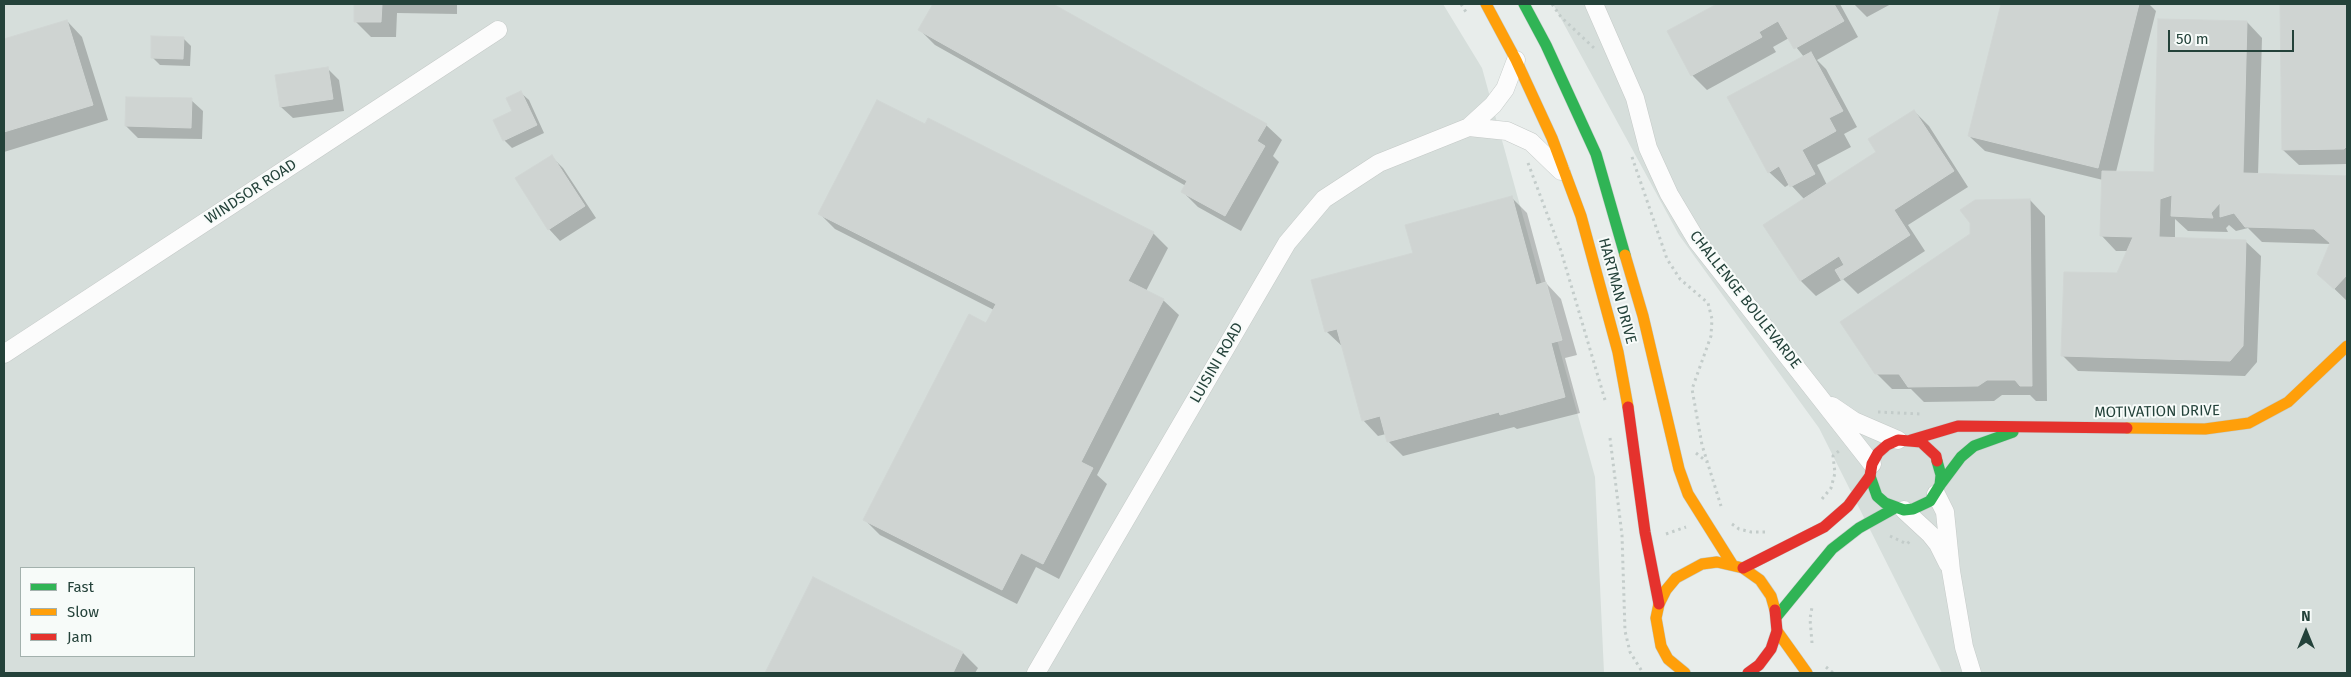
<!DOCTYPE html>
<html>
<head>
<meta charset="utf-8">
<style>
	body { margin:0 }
	#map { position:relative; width:2351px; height:677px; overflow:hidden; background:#e8edeb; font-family:"Fira Sans",sans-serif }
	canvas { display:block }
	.frame { position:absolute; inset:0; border:5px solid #24423a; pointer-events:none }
	.legend { position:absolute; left:20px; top:567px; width:175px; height:90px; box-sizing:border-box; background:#f7fbf9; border:1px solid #a3b1ad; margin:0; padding:6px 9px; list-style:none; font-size:15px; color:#24423a }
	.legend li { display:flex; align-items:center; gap:10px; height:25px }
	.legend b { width:25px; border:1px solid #a3b1ad }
	.north { position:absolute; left:2281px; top:607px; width:50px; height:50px; -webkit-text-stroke:4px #f7fbf9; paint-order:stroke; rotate:0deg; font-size:14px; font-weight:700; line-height:20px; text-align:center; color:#24423a }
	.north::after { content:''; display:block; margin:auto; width:18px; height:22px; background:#24423a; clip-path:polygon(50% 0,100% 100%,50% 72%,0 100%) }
	.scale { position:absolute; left:2168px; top:30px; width:126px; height:22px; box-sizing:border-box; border:2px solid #24423a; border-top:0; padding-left:6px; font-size:15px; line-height:18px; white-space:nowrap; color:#24423a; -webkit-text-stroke:4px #f7fbf9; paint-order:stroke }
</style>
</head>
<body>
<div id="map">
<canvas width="2351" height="677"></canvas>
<div class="frame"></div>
<ul class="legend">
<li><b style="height:6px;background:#30b455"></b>Fast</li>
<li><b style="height:6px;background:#ff9f0a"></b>Slow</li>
<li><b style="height:6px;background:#e5322d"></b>Jam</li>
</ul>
<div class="north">N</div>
<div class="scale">50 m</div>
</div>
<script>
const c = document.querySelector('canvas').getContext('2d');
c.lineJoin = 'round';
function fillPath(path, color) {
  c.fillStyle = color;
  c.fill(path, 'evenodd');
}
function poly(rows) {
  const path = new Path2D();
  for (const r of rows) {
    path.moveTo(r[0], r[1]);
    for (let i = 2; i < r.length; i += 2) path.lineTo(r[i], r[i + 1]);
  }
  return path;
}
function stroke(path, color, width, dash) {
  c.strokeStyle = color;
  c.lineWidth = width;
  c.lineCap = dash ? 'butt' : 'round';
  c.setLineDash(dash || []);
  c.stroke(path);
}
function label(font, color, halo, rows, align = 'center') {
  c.font = font + ' "Fira Sans",sans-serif';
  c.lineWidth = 4;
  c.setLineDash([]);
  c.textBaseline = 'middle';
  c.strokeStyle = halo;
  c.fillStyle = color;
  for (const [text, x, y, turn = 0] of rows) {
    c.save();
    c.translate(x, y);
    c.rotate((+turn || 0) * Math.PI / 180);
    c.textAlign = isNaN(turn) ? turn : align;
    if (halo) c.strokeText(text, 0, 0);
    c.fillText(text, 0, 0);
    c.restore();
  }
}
const built = poly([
	[4,4,1443,4,1482,68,1595,477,1604,673,4,673],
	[21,568,194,568,194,656,21,656],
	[1553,4,2347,4,2347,673,1942,673,1819,428,1679,235]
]);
const shadow = poly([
	[356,4,457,4,457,14,397,13,396,37,371,37,355,21],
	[935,4,1051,4,1266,125,1282,140,1273,156,1279,162,1241,231,1198,207,1183,192,1186,186,935,45,920,30],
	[1719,4,1840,4,1858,37,1817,60,1826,69,1857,127,1844,134,1851,147,1817,165,1827,185,1878,153,1914,111,1929,126,1968,187,1908,225,1925,251,1858,294,1843,279,1816,296,1801,281,1765,225,1805,200,1790,184,1785,187,1769,172,1804,57,1789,38,1773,47,1776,52,1707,90,1692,75,1668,32],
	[1854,4,1891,4,1867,17],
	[2002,4,2149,4,2156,11,2116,172,2155,174,2247,22,2262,38,2258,175,2347,176,2347,301,2318,273,2331,244,2262,242,2248,228,2236,231,2229,225,2226,228,2228,232,2188,231,2175,219,2175,239,2245,241,2261,256,2257,362,2245,376,2078,371,2062,355,2118,274,2128,251,2116,251,2101,235,2103,180,1985,151,1969,136],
	[2282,4,2347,4,2347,164,2299,165,2283,150],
	[67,21,82,37,108,120,4,152,4,41],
	[183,38,191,46,190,66,160,65,152,57],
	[328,69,339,80,344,111,293,118,281,107],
	[521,93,529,100,544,133,512,148,504,140],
	[191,100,203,111,202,139,138,138,126,126],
	[552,157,563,168,596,218,560,241,549,229],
	[1511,197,1527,213,1546,283,1561,299,1577,355,1565,358,1580,413,1517,429,1514,427,1403,456,1388,441,1386,434,1378,436,1363,420,1343,347,1327,332,1313,281,1415,254],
	[2030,200,2045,216,2047,401,2036,401,2030,395,2002,395,1994,401,1924,402,1911,389,1892,389,1876,373],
	[820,214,1153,233,1168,248,1146,291,1163,300,1179,315,1097,475,1107,484,1059,579,1036,567,1017,604,880,535,865,520,994,310,835,229],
	[814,579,963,653,978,668,975,673,767,673]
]);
const building = poly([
	[354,4,382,4,381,22,354,22,354,4],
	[933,4,1053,4,1267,124,1257,141,1265,146,1225,216,1181,192,1187,181,918,30,933,4],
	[1717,4,1834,4,1844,21,1794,49,1778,21,1759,32,1762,37,1691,76,1667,31,1717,4],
	[2001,4,2139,4,2098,168,1968,136,2001,4],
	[2280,4,2347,4,2347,146,2344,149,2282,150,2280,4],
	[2158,19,2247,21,2243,173,2345,176,2347,174,2347,275,2334,289,2317,274,2330,243,2314,229,2245,227,2234,213,2220,217,2220,203,2211,213,2213,218,2171,216,2172,195,2160,199,2159,237,2246,240,2243,346,2230,361,2061,356,2064,272,2117,273,2133,237,2100,236,2102,171,2154,172,2158,19],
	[67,20,93,105,4,132,4,39,67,20],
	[151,36,184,37,183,59,151,58,151,36],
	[1811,52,1843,111,1829,118,1836,131,1802,150,1815,174,1790,187,1779,166,1768,173,1727,97,1811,52],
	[328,67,333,99,280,107,275,75,328,67],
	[521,91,537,125,503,141,493,120,512,111,506,98,521,91],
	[126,97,192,98,191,128,125,126,126,97],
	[877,100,925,124,928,118,1154,232,1128,281,1164,299,1081,462,1093,468,1043,564,1021,553,1002,590,863,520,969,314,986,323,996,304,818,214,877,100],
	[1914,110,1954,171,1894,210,1910,235,1841,280,1835,270,1844,265,1839,256,1800,281,1763,225,1876,152,1868,139,1914,110],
	[552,155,585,206,548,230,515,178,552,155],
	[1512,196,1536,285,1546,282,1562,340,1551,343,1565,397,1500,415,1499,412,1387,442,1380,416,1362,421,1337,329,1325,332,1311,280,1413,253,1405,225,1512,196],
	[2030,199,2032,386,2020,386,2015,380,1987,380,1978,386,1908,387,1899,374,1875,374,1840,322,1970,234,1970,223,1960,210,1975,200,2030,199],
	[813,577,963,652,953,673,765,673,813,577]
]);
const path = poly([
	[1461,4,1466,12],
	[1552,4,1561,17,1594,48],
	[1632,157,1667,259,1680,279,1708,303,1712,319,1711,336,1692,389,1702,445,1721,506],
	[1528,163,1561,251,1605,400],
	[1878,412,1921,414],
	[1610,438,1622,535,1625,631,1630,652,1643,673],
	[1696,453,1707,462],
	[1822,499,1831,488,1835,473,1833,456,1840,450],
	[1732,524,1739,529,1751,532,1766,532],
	[1666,534,1686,527],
	[1890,536,1907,544,1912,539],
	[1812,643,1810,619,1812,607],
	[1826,667,1833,673]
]);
const street = poly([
	[1594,4,1635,98,1648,148,1669,194,1697,241,1872,464],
	[1469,127,1507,131,1531,142,1561,171],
	[4,354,498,30],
	[1832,406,1854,421,1898,440],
	[1936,494,1945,512,1951,571,1964,647,1972,673],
	[1904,510,1930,534,1938,544,1948,564],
	[1036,673,1287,243,1324,199,1379,163,1469,127,1493,105,1505,89,1516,60]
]);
const fast = poly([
	[1524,4,1546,45,1596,154,1625,255],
	[1870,476,1877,496,1885,503,1904,510,1913,509,1930,501,1940,485,1941,475,1937,461],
	[1940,485,1961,457,1974,446,2013,432],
	[1777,616,1832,549,1859,528,1895,508]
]);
const slow = poly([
	[1486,4,1516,60,1552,138,1581,216,1618,352,1628,407],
	[1625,255,1643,316,1679,469,1688,494,1732,564],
	[2127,428,2205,429,2249,423,2288,402,2347,346],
	[1777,631,1807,673],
	[1685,673,1668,659,1661,646,1656,618,1659,604,1666,590,1676,578,1702,564,1717,562,1743,568,1760,580,1771,596,1775,610]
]);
const jam = poly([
	[1628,407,1645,532,1659,604],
	[1911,440,1958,426,2127,428],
	[1743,568,1824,527,1848,506,1870,476,1872,464,1878,453,1887,445,1898,440,1921,442,1936,456,1937,461],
	[1748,673,1759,665,1771,649,1777,631,1775,610]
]);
const streetNames = [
	["WINDSOR ROAD",251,192,-33],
	["HARTMAN DRIVE",1617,291,75],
	["CHALLENGE BOULEVARDE",1745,300,52],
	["LUISINI ROAD",1217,363,-60],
	["MOTIVATION DRIVE",2157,412,-1]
];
fillPath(built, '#d6dedb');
fillPath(shadow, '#0003');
fillPath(building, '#cfd4d2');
stroke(building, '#d1d6d4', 1);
stroke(street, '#c5cac8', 19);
stroke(fast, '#c3cbc8', 12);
stroke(slow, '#c3cbc8', 12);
stroke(jam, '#c3cbc8', 12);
stroke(path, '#c3ccca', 3, [2.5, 4]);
stroke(street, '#fcfcfc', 18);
stroke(fast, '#30b455', 11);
stroke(slow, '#ff9f0a', 11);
stroke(jam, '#e5322d', 11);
label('15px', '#24423a', '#f7fbf9', streetNames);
</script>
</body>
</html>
